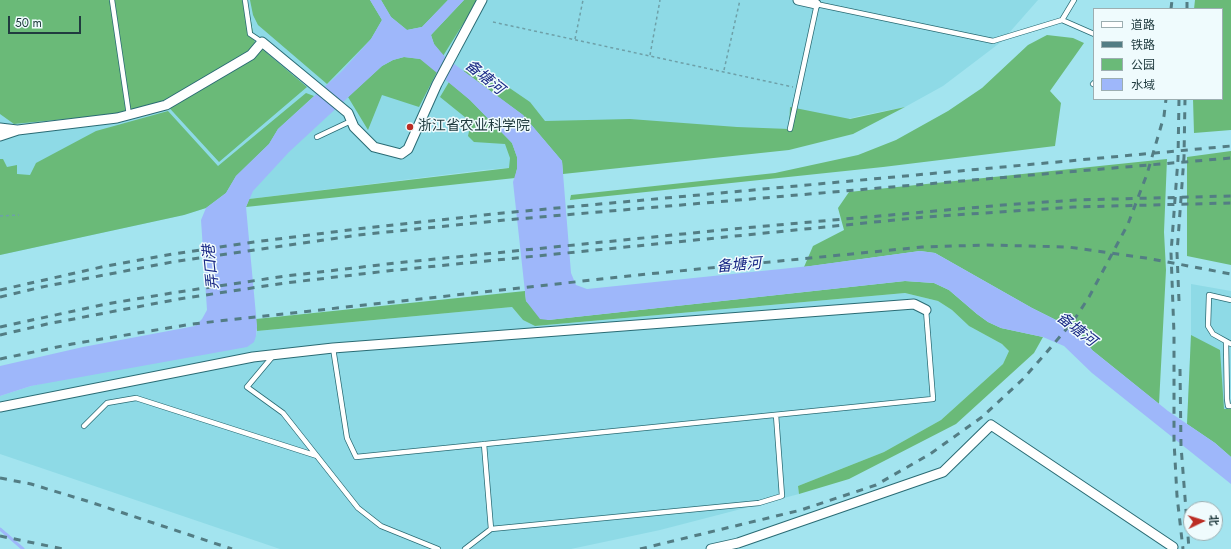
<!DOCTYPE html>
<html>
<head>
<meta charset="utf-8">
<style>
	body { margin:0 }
	#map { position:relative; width:1231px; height:549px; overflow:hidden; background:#a3e4ef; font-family:Jost,"Noto Sans SC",sans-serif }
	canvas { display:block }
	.legend { position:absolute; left:1093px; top:8px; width:130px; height:92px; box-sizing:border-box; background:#effbfd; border:1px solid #9caeb1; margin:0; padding:5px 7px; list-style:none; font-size:12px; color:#203b3f }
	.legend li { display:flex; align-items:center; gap:8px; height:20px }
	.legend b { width:20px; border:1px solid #9caeb1 }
	.north { position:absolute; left:1183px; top:501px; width:40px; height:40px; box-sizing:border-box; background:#effbfd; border:1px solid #9caeb1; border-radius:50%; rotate:86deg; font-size:11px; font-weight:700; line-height:16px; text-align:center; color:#203b3f }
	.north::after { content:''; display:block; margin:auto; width:14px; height:18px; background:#bb2d24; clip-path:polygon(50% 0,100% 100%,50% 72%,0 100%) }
	.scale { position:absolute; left:8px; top:16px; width:73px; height:18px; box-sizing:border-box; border:2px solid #203b3f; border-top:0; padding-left:5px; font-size:12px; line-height:14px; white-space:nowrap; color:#203b3f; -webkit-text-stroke:3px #effbfd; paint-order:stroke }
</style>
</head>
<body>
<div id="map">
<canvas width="1231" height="549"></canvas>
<ul class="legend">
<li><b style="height:5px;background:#fff"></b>道路</li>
<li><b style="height:5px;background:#537d84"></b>铁路</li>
<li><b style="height:11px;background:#6aba78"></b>公园</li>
<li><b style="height:11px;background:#9eb7fa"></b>水域</li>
</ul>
<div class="north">北</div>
<div class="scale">50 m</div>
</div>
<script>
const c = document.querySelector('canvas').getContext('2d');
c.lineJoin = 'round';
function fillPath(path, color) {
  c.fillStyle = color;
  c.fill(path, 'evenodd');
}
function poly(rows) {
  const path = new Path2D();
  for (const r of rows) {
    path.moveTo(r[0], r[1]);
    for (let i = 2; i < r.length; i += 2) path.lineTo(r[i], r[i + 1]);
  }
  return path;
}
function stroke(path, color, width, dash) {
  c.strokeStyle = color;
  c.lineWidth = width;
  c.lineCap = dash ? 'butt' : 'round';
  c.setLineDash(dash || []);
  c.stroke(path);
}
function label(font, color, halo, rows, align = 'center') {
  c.font = font + ' Jost,"Noto Sans SC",sans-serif';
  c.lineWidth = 3;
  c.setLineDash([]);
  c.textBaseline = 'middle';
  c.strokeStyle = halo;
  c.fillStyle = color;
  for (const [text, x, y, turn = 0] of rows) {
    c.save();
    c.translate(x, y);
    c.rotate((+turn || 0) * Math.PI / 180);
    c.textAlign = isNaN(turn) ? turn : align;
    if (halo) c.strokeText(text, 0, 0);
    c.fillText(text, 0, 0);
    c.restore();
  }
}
const built = poly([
	[0,0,1038,0,1001,42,943,86,905,107,859,116,792,135,635,157,484,170,249,199,206,208,184,215,0,255],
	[1191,284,1231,291,1231,457,1215,443,1187,424,1191,335],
	[905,293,938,301,952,310,969,326,1002,344,1009,351,1003,364,941,420,884,452,798,486,799,494,660,530,571,549,280,549,0,454,0,396,31,386,256,336,257,331,512,307,523,320,535,326]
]);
const green = poly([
	[0,0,247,0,255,43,307,87,219,162,163,101,118,114,14,124,0,114],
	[250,0,370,0,382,20,371,39,327,84,258,25,253,15],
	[381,0,448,0,422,27,407,30,391,17],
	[464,0,478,0,443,56,434,44,431,35],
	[1195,0,1231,0,1231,130,1194,133,1193,99,1222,99,1222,9,1194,9],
	[1047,35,1073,38,1084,43,1050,91,1061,103,1055,146,883,167,570,200,571,195,775,173,858,155,896,140,948,111,982,88,1028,45],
	[404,57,421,59,437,72,419,107,382,95,368,130,348,97,382,66,393,60],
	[471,69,492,76,530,102,545,121,630,119,737,127,789,129,790,107,850,119,905,107,853,134,789,150,563,174,562,161,523,115,463,71],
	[449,82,470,100,512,143,517,157,517,169,515,178,246,207,249,199,509,168,510,158,505,144,474,142,468,136,471,122,440,97],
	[306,93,314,96,278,129,269,144,236,176,226,193,206,208,184,215,0,255,0,159,3,159,7,167,17,165,17,174,30,175,36,163,96,131,168,111,218,166],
	[1231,151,1231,265,1187,256,1187,157],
	[1167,159,1164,232,1166,270,1159,404,1092,350,1076,328,1064,324,1032,308,935,253,920,251,804,267,813,246,844,230,838,208,849,192],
	[905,281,934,283,949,290,977,314,988,322,1001,328,1043,337,1034,353,956,424,849,479,799,494,798,486,884,452,941,420,1003,364,1009,351,1002,344,969,326,952,310,938,301,905,293,535,326,523,320,512,307,257,331,256,319,525,291,526,301,548,320],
	[1191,335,1220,350,1224,409,1231,409,1231,457,1215,443,1187,424]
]);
const water = poly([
	[370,0,381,0,391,17,407,30,422,27,448,0,464,0,431,35,434,44,446,58,523,115,562,161,571,273,576,285,587,289,810,266,920,251,935,253,1032,308,1064,324,1076,328,1092,350,1168,411,1215,443,1231,457,1231,484,1092,373,1064,346,1043,337,1001,328,988,322,977,314,949,290,934,283,905,281,548,320,540,319,526,301,513,182,517,169,517,157,512,143,470,100,420,59,404,57,393,60,382,66,289,152,253,191,246,207,257,326,256,336,254,342,247,347,31,386,0,396,0,366,83,347,195,326,202,319,207,310,201,220,206,208,226,193,236,176,269,144,278,129,342,71,371,39,382,20]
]);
const stream = poly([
	[0,529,23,549]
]);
const path = poly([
	[493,22,793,87],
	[575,39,583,0],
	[650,55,660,0],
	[724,70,740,0],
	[0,216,19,215]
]);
const service = poly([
	[112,0,129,115],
	[245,0,250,34,262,42],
	[816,4,993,41,1062,20,1074,0],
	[1062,20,1094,34],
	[1093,84,1094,83],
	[790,129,817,4],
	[317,137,351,121],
	[1231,300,1209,295,1208,326,1213,334,1231,344],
	[1226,342,1227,399,1228,406,1231,406],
	[333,348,347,438,356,457,933,399,926,310],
	[273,356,247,387,283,413,358,508,381,526,438,549],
	[84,426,107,403,136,398,317,456],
	[484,444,491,529,759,503,782,496,776,415],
	[465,549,491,529]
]);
const minor = poly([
	[798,0,816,4],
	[0,128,17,130],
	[0,136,18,130,117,118,166,105,251,55,262,42,348,113,354,127,374,147,401,154,408,149,437,84,482,0],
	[0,407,253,357,333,348,914,304,926,310],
	[711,549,738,543,943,472,991,425,1173,547]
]);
const rail = poly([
	[1171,9,1172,0],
	[1187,9,1187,0],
	[1179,99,1178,159,1171,253,1174,334,1174,441,1177,496,1183,549],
	[0,290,106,266,173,254,254,242,357,229,503,213,1231,146],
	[0,297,42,287,172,262,358,235,505,220,1231,158],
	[1179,301,1177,253,1184,157,1185,99],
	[0,327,106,304,178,292,286,276,396,263,732,229,1003,205,1076,200,1231,196],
	[0,335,47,324,179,299,285,283,387,271,925,217,1074,207,1231,203],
	[0,359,72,344,192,324,638,275,922,247,987,245,1068,247,1146,258,1231,274],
	[1180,369,1181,446,1189,549],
	[0,478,31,484,87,501,232,549],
	[0,536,63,549],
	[640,549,801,510,876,485,930,454,982,417,1023,379,1046,353,1074,320,1089,297,1128,224,1147,174,1164,116,1166,99]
]);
const markers = [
	[410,127,4,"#bb2d24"]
];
const poiNames = [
	["浙江省农业科学院",418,127]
];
const waterNames = [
	["备塘河",484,78,39],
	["备塘河",739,266,-5],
	["弄口港",212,267,-96],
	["备塘河",1076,330,38]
];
fillPath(built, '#8edae6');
fillPath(green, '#6aba78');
fillPath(water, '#9eb7fa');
stroke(stream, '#9eb7fa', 3);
stroke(service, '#2a6b74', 6);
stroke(minor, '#2a6b74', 11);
stroke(path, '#6ea0a8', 1.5, [3, 3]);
stroke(service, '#fff', 4.5);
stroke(minor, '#fff', 9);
stroke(rail, '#537d84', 3, [7, 7]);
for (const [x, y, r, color] of markers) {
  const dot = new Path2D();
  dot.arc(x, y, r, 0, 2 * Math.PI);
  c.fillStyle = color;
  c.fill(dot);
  stroke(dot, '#effbfd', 1.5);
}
label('14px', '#203b3f', '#effbfd', poiNames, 'left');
label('italic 15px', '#192885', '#effbfd', waterNames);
</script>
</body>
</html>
